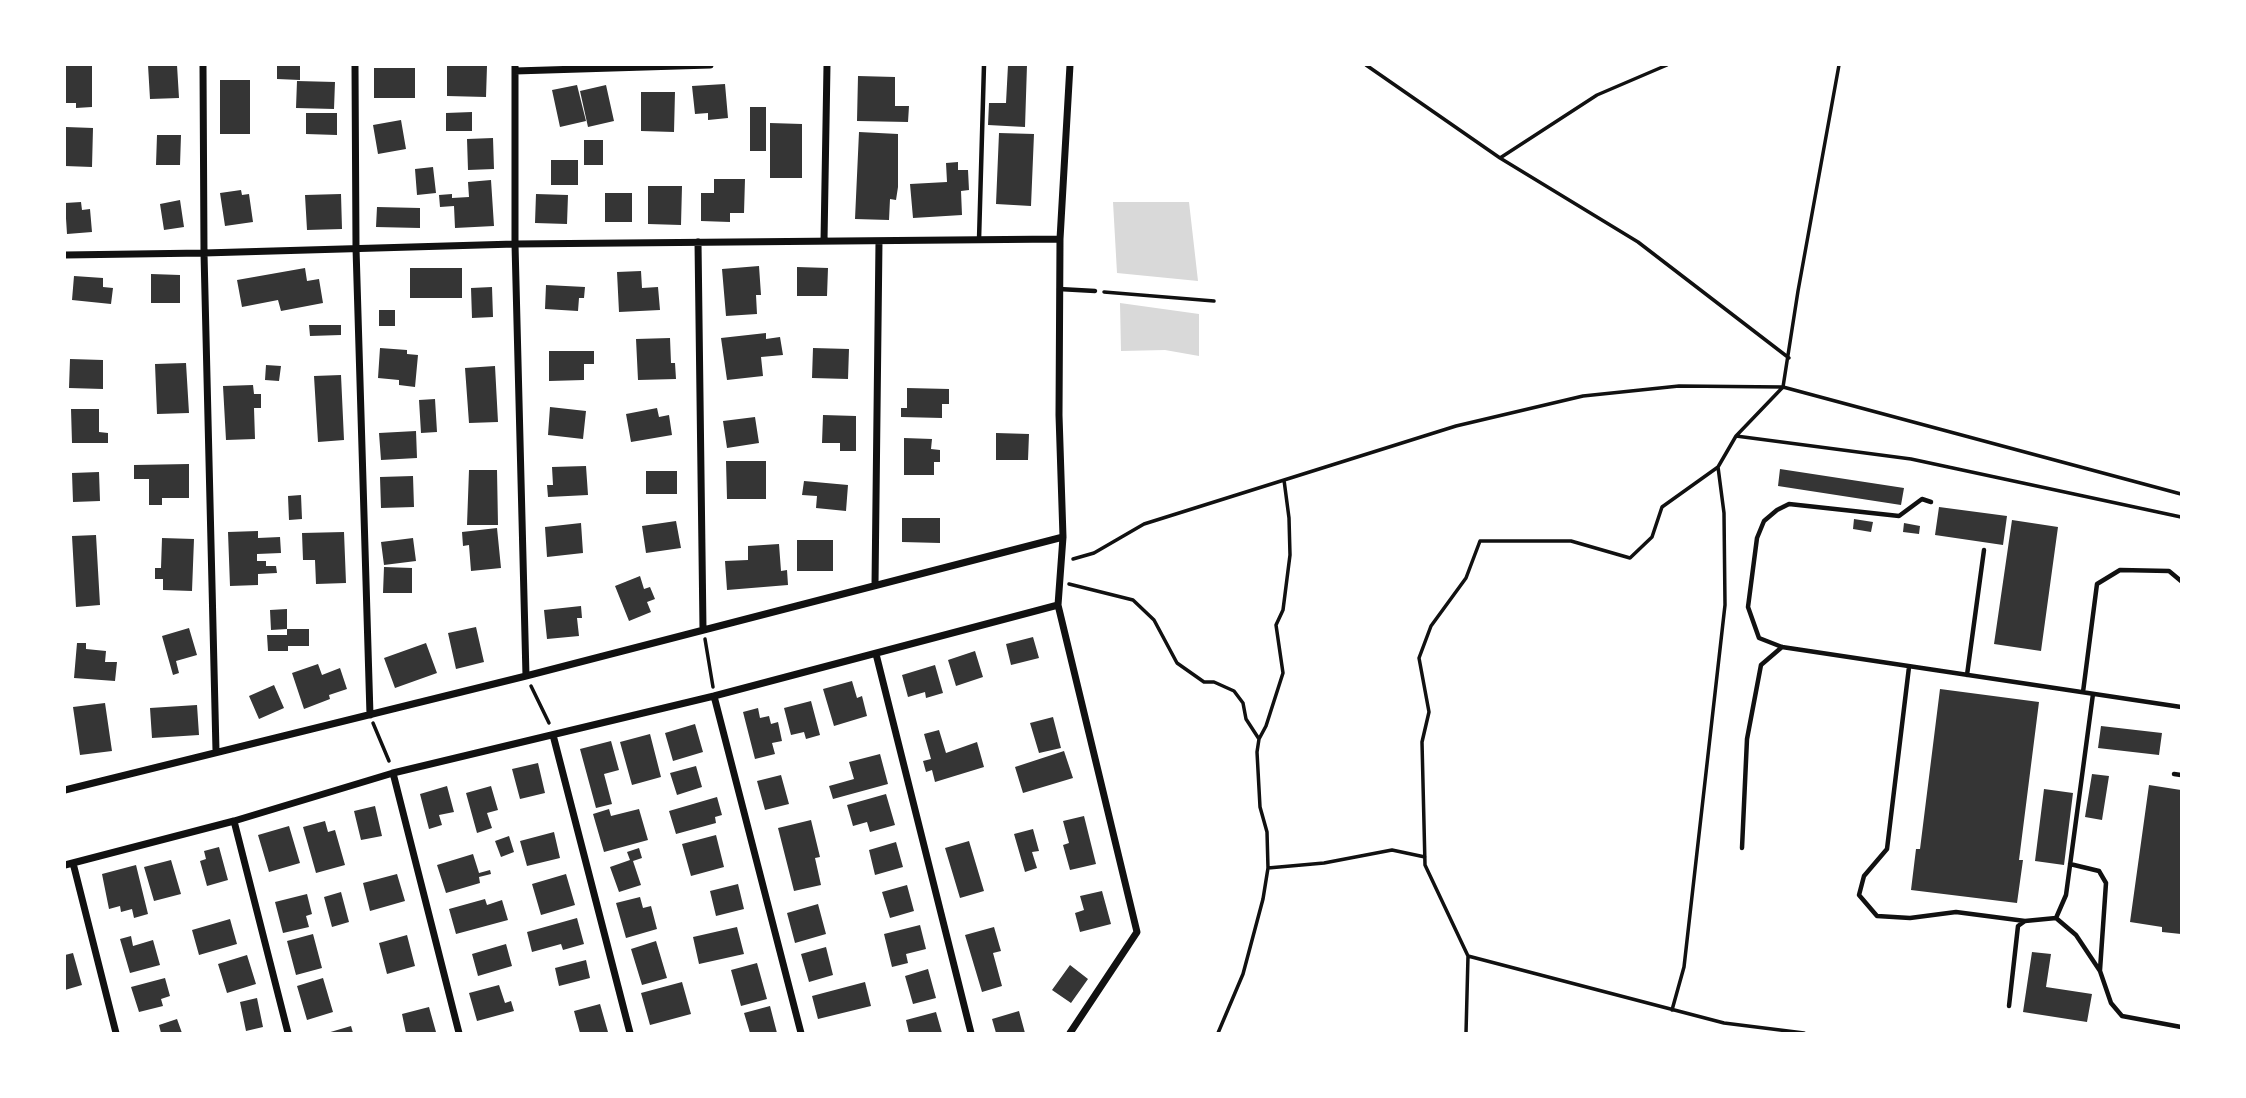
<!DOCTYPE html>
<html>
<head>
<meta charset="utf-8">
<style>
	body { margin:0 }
	#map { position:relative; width:2246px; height:1098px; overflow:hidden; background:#fff; font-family:"Varela Round",sans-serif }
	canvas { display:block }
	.frame { position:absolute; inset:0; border:66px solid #fff; pointer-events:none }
</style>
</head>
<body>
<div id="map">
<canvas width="2246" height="1098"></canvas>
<div class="frame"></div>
</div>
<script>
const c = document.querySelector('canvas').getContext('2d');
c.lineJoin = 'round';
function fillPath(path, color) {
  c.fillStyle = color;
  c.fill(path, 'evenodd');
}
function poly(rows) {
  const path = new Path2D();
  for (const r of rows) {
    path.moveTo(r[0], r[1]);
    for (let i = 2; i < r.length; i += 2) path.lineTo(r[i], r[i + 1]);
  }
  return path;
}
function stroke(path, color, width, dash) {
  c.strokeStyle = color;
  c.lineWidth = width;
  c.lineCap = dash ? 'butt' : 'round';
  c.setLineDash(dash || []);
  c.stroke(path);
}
const water = poly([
	[1113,202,1189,202,1198,281,1117,273],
	[1120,303,1199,314,1199,356,1165,350,1121,351]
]);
const building = poly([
	[65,65,92,65,92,107,76,108,76,103,65,103],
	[148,65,177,65,179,98,150,99],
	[277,65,300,65,300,80,277,79],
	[1008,65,1027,65,1025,127,988,125,989,103,1006,103],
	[447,66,487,66,486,97,447,96],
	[374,68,415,68,415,98,374,98],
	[858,76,895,77,895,106,909,106,908,122,857,121],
	[220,80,250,80,250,134,220,134],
	[297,81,335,82,334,109,296,108],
	[725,84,728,118,708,120,708,113,695,114,692,86],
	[577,85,586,121,560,127,552,90],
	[606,85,614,121,588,127,580,91],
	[641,92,675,92,674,132,641,131],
	[750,107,766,107,766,151,750,151],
	[472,112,472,131,446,131,446,113],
	[306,113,337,113,337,135,306,134],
	[401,120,406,149,378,154,373,125],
	[770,123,802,124,802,178,770,178],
	[66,127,93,128,92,167,65,166],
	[859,132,898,134,898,187,896,200,890,199,889,220,855,219],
	[999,133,1034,134,1031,206,996,204],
	[157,135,181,135,180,165,156,165],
	[493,138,494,169,468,170,467,139],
	[584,140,603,140,603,165,584,165],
	[551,160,578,160,578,185,551,185],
	[958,162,958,170,968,170,969,190,961,191,962,215,913,218,910,184,947,182,946,163],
	[433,167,436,193,417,195,415,169],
	[714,179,745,179,744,213,730,213,730,222,701,221,701,193,714,193],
	[491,180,494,226,455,228,454,206,440,207,439,195,452,194,452,198,469,197,468,182],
	[648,186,682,186,681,225,648,224],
	[241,190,242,195,249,194,253,222,225,226,220,193],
	[605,193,632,193,632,222,605,222],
	[341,194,342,229,307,230,305,195],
	[536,194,568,195,567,224,535,223],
	[180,200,184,227,164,230,160,204],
	[81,202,82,210,90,209,92,232,67,234,65,203],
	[377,207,420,208,420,228,376,227],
	[759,266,761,295,756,295,757,314,726,316,722,269],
	[797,267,828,268,827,296,797,296],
	[305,268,307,281,319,279,323,303,281,311,278,300,242,307,237,280],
	[410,268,462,268,462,298,410,298],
	[641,271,642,288,658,287,660,310,619,312,617,272],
	[151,274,180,275,180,303,151,303],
	[74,276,103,278,103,287,113,288,111,304,72,300],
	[546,285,585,287,584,298,579,298,578,311,545,309],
	[492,287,493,317,472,318,471,288],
	[379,310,395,310,395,326,379,326],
	[309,325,341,325,341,335,310,336],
	[766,333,766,339,780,337,783,355,761,357,763,376,727,380,721,338],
	[670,338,671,363,675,363,676,379,638,380,636,339],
	[380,348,407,350,407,354,418,355,415,387,399,385,399,380,378,378],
	[813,348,849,349,848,379,812,378],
	[549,351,594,351,594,364,584,364,584,380,549,381],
	[70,359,103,360,103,389,69,388],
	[186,363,189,413,157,414,155,364],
	[266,365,281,366,279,381,265,380],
	[495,366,498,422,469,423,465,368],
	[341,375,344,440,318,442,314,376],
	[253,385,254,394,261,394,261,408,254,408,255,439,226,440,223,386],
	[907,388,949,389,949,404,942,404,942,418,901,417,901,408,907,408],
	[435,399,437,432,421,433,419,400],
	[550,407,586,411,583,439,548,435],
	[657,408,659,417,669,415,672,435,631,442,626,414],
	[71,409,99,409,99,432,108,433,108,443,72,443],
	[823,415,856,416,856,451,840,451,840,443,822,443],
	[755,417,759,443,727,448,723,421],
	[416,431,417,458,381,460,379,433],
	[996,433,1029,434,1028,460,996,460],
	[904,438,932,439,931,449,940,450,940,462,934,462,934,475,904,475],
	[726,461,766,461,766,499,727,499],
	[189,464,189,498,162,498,162,505,149,505,149,479,134,479,134,465],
	[586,466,588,495,548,497,547,485,553,485,552,467],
	[1780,469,1904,488,1901,505,1778,486],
	[469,470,497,470,498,525,467,525],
	[646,471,677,471,677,494,646,494],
	[99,472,100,501,73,502,72,473],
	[413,476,414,507,381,508,380,477],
	[804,481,848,485,846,511,816,508,817,496,802,495],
	[301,495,302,519,289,520,288,496],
	[1939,507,2007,516,2003,545,1935,535],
	[902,518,940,518,940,543,902,542],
	[1854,519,1873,522,1871,532,1853,529],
	[2012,520,2058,527,2041,651,1994,644],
	[676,521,681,548,646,553,642,526],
	[581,523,583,553,547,557,545,527],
	[1904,523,1920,526,1919,534,1903,532],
	[497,528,501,568,471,571,469,545,463,546,462,532],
	[258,531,258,538,280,537,281,553,257,554,257,561,266,561,266,566,276,566,277,573,258,574,258,585,230,586,228,532],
	[344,532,346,583,316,584,315,560,303,560,302,533],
	[96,535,100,605,76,607,72,536],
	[162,538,194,539,192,591,163,590,163,579,155,579,155,568,161,568],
	[413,538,416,561,384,565,381,542],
	[797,540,833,540,833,571,797,571],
	[779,544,781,571,787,570,788,585,727,590,725,561,748,560,748,546],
	[384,567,412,568,412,593,383,593],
	[640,576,644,589,650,587,655,599,647,602,651,612,629,621,615,586],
	[581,606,582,618,577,618,579,636,547,639,544,610],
	[287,609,287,629,271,630,270,610],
	[476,627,484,662,456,669,448,633],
	[189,628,197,655,176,661,179,673,173,675,162,636],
	[287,629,309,629,309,646,288,646,288,651,268,651,267,635,287,635],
	[1033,637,1039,658,1011,665,1006,644],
	[77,643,86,643,86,649,106,651,105,662,117,662,115,681,74,678],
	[426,643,437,673,395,688,384,658],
	[975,651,983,677,956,686,948,660],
	[318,664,322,675,340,668,347,689,329,695,330,699,304,709,292,673],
	[935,665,943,693,926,698,925,692,908,697,902,675],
	[852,681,857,698,862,696,867,716,834,726,823,689],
	[274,685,284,708,259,719,249,696],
	[1940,689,2039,702,2019,860,2023,860,2017,903,1911,890,1916,849,1920,849],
	[811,701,820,735,806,739,804,732,791,735,784,708],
	[105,703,112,751,80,755,73,707],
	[197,705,199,735,152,738,150,708],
	[758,708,760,718,769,716,771,724,778,722,782,741,772,743,775,754,755,759,743,712],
	[1053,717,1061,748,1039,753,1030,723],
	[695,724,703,752,673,761,665,733],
	[2101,726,2162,733,2159,755,2098,748],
	[939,730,946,753,977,742,984,767,935,782,932,770,926,772,923,761,931,759,924,734],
	[650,734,661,777,632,785,620,742],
	[611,741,619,770,604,774,612,804,596,808,580,749],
	[1064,751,1073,778,1023,793,1015,767],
	[880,754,888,784,833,799,829,786,854,779,849,762],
	[538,763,545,793,520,799,512,769],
	[696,766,702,787,677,795,670,773],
	[2092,774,2109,776,2102,820,2085,817],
	[781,775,789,804,765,810,757,781],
	[2149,785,2181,790,2181,934,2162,932,2162,927,2130,922],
	[447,786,454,812,439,815,442,825,429,829,420,794],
	[491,786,498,810,487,813,492,828,477,833,466,793],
	[2044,789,2073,793,2064,865,2035,861],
	[886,794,895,825,870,832,867,822,853,826,847,805],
	[717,797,722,815,715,817,716,823,676,834,669,811],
	[375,806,382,836,361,840,354,811],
	[609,809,611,816,639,809,648,840,604,852,593,814],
	[1084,816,1096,864,1070,870,1063,845,1069,843,1063,821],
	[811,820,820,857,815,858,821,885,794,891,778,828],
	[325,821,328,832,335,830,345,865,316,873,303,827],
	[289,826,300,863,269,872,258,835],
	[1033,829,1039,851,1032,852,1037,868,1025,872,1014,834],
	[554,832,560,858,527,866,520,841],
	[716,835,724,867,691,876,682,844],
	[509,836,514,852,501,857,495,841],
	[969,841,984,891,960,898,945,848],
	[896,842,903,867,875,875,869,850],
	[219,847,228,880,207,886,200,861,206,859,204,851],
	[639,848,642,858,633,861,641,885,619,892,610,867,630,860,627,852],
	[473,854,479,873,490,870,491,874,479,877,480,883,446,893,437,865],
	[171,860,181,894,154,901,144,867],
	[136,865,148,914,134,918,132,909,121,912,120,906,109,909,102,874],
	[397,874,405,901,370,911,363,883],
	[566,874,575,905,541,915,532,884],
	[738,884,744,909,716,916,710,891],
	[907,885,914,911,890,918,882,892],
	[1102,891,1111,924,1080,932,1075,913,1084,910,1080,896],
	[341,892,349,922,332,927,324,897],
	[307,894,312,914,306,916,309,927,283,933,275,902],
	[640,897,643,908,651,906,657,929,626,938,616,903],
	[485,899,487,905,502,900,508,920,456,934,449,909],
	[818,904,826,934,795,943,787,913],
	[577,918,584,944,563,950,561,944,532,952,527,932],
	[230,919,237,944,199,955,192,930],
	[920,925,926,949,906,954,908,963,892,967,884,934],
	[737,927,744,954,699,964,693,937],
	[994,927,1001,951,993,953,1002,986,982,992,965,935],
	[313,934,322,968,296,975,287,941],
	[407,935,415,966,387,974,379,943],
	[131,936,133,946,153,940,160,965,130,973,120,939],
	[656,941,667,978,642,985,631,949],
	[506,944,512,966,478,976,472,954],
	[826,947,833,975,809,982,801,954],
	[2032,952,2051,954,2046,987,2092,994,2087,1022,2023,1012],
	[73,953,82,985,65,990,65,955],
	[247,955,256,984,227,993,218,964],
	[586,960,590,978,559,986,555,968],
	[757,963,767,999,741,1006,731,970],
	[1070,965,1088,979,1071,1003,1052,990],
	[928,969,936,998,913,1004,905,976],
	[165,978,170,996,161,999,163,1006,139,1012,131,987],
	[323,978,333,1012,307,1020,297,986],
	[682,982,691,1014,650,1025,641,993],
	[865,982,871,1006,818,1019,812,996],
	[499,985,505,1003,511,1001,514,1011,477,1021,469,993],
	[257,998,263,1027,246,1031,240,1002],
	[600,1004,608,1032,580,1033,574,1011],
	[770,1006,777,1033,750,1033,744,1013],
	[429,1007,436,1032,406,1033,402,1014],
	[1019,1011,1025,1033,996,1033,992,1019],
	[936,1012,942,1033,909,1033,906,1020],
	[177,1019,182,1033,161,1033,159,1025],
	[351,1026,353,1033,327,1033]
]);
const path = poly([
	[1366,65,1500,158],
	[1667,65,1597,95,1500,158,1638,242,1789,358],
	[1104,292,1214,301],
	[1736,436,1911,459,2181,517],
	[1073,559,1094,553,1144,524,1456,426,1583,396,1679,386,1783,387,1798,291,1839,65],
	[1069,584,1133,600,1154,620,1177,663,1204,682,1214,682,1234,691,1243,703,1246,719,1259,739,1257,752,1260,807,1267,832,1268,868,1263,899,1243,974,1218,1033],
	[705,639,713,687],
	[531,686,549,723],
	[373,723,389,761],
	[1259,739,1266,726,1283,673,1276,625,1283,610,1290,555,1289,518,1284,480],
	[1268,868,1324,863,1392,850,1425,857],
	[1672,1010,1684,967,1725,605,1724,513,1718,467],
	[1466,1033,1468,956],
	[1804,1033,1724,1023,1468,956,1425,865,1422,742,1429,712,1419,658,1431,626,1466,578,1480,541,1571,541,1630,558,1652,537,1662,507,1718,467,1736,436,1783,387,2181,494]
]);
const service = poly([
	[979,240,984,65],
	[1059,289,1095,291],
	[1931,502,1922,499,1899,516,1789,504,1777,510,1764,521,1757,538,1748,607,1759,638,1782,647,2181,707],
	[1909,667,1887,849,1864,876,1859,895,1877,916,1910,918,1956,912,2025,921],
	[1967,675,1984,550],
	[2083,692,2097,584,2120,570,2169,571,2181,581],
	[2174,774,2181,775],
	[1742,848,1747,739,1761,665,1782,647],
	[2070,864,2099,871,2106,883,2100,970],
	[2056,918,2076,935,2100,971,2111,1003,2122,1016,2181,1027],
	[2009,1006,2018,926,2025,921,2056,918,2066,895,2093,694]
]);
const minor = poly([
	[203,65,204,253,216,751],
	[355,65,356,248,370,715],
	[515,65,515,244,526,676],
	[515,71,710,65],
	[824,241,827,65],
	[698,242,703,629],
	[65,255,204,253,515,244,1060,239],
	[875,585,879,241],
	[876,654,971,1033],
	[714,696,801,1033],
	[553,735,630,1033],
	[393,773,459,1033],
	[65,790,526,676,1063,537],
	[234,821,288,1033],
	[73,863,116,1033],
	[65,865,234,821,393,773,714,696,1058,605],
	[1070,1033,1137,932,1058,605,1063,537,1059,415,1060,239,1070,65]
]);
fillPath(water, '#d9d9d9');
fillPath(building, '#353535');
stroke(path, '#111', 3.5);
stroke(service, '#111', 4.5);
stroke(minor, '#111', 7);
</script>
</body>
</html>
